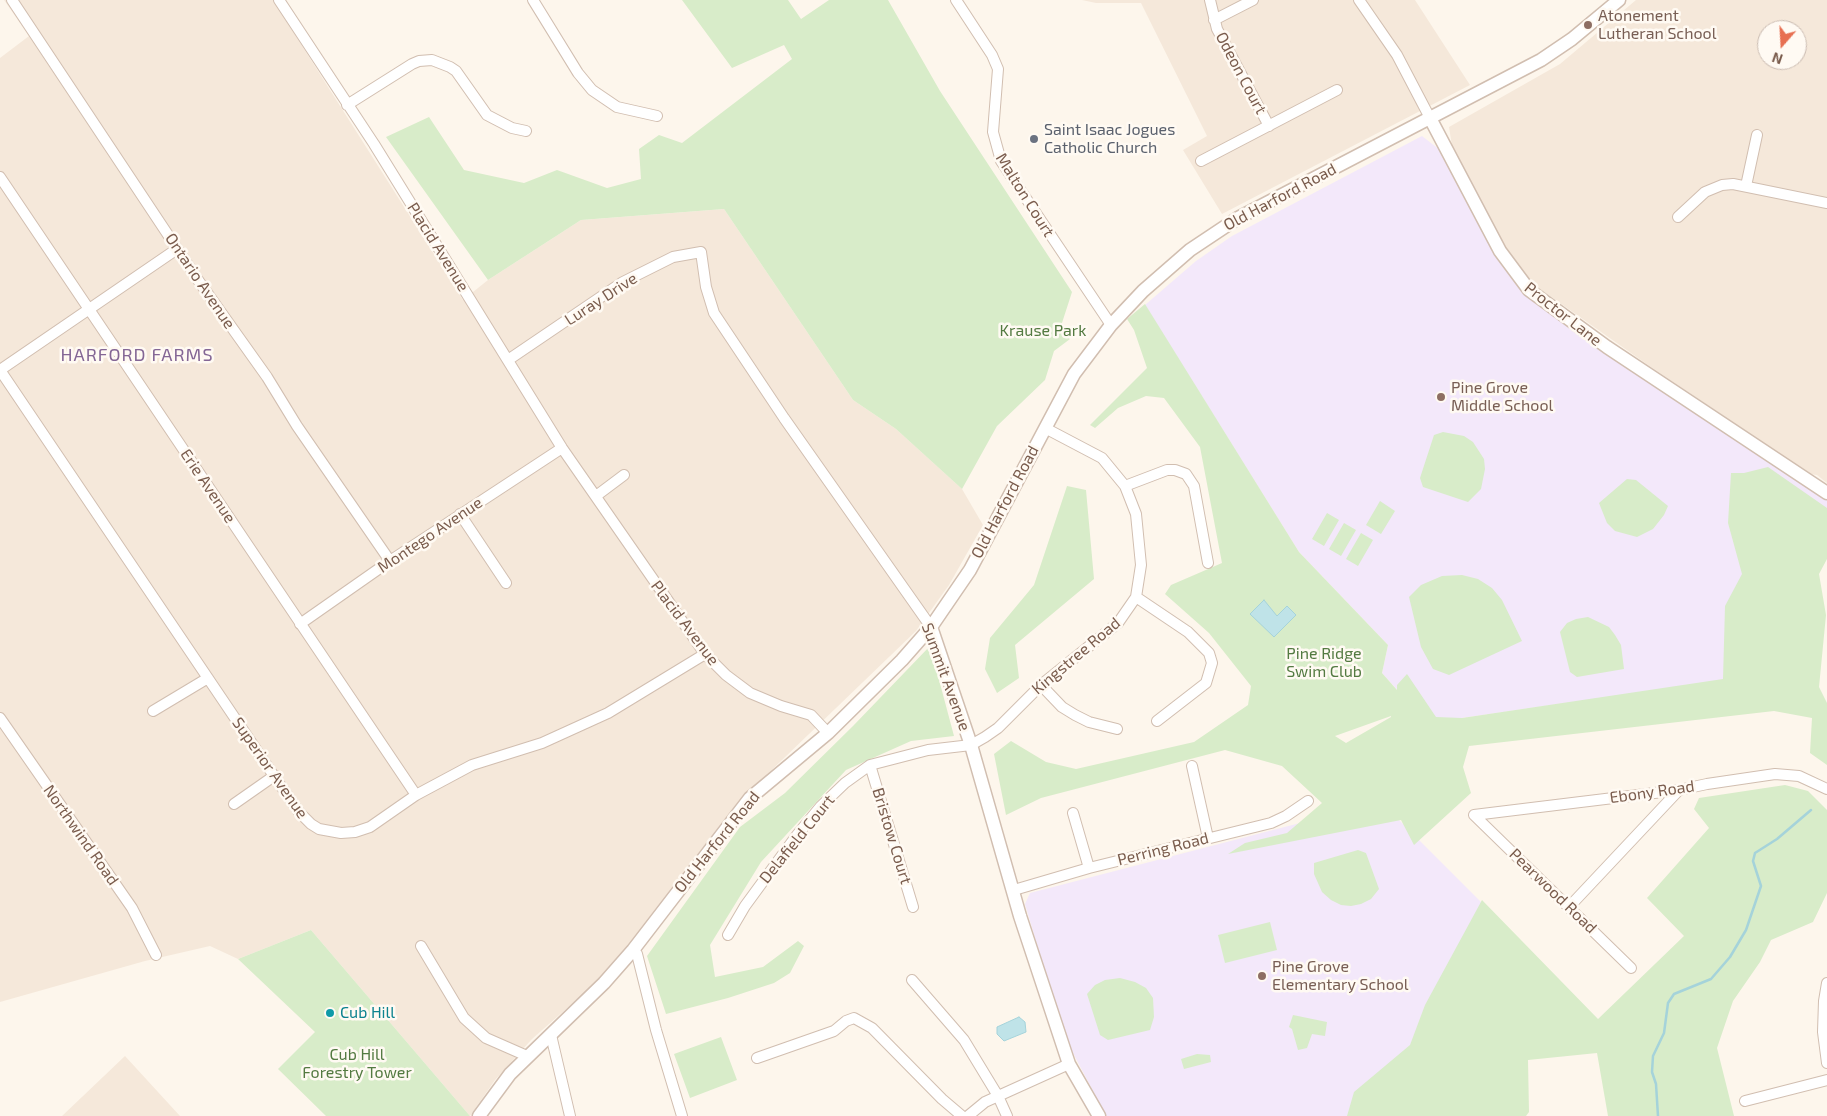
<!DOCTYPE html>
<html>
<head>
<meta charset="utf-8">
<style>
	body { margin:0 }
	#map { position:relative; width:1827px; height:1116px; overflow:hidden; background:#fdf6ec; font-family:"Exo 2",sans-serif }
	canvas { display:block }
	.north { position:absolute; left:1757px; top:20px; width:50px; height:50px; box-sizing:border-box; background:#fffaf3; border:1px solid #cabbb1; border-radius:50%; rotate:199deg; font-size:14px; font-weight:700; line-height:20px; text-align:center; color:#7a5c4d }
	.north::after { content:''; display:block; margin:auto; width:18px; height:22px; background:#e76f51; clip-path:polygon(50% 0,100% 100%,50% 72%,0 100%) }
</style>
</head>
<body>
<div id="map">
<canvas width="1827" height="1116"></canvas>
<div class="north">N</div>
</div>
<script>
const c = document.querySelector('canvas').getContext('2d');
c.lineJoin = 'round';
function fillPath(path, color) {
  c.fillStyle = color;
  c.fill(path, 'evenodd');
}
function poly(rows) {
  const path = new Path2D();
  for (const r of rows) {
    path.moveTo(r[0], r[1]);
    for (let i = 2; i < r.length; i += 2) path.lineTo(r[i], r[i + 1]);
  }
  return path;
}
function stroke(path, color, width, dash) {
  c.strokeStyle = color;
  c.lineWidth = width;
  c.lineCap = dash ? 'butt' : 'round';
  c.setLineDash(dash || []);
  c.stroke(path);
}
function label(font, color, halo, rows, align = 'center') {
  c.font = font + ' "Exo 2",sans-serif';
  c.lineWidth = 5;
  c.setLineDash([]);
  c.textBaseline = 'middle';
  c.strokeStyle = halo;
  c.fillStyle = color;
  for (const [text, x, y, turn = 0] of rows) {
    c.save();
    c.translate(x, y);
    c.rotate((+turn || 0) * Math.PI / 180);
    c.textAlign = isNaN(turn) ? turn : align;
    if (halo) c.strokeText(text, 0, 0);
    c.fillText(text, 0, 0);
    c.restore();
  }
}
const residential = poly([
	[4,0,273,0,463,300,488,280,581,220,724,209,853,400,896,429,962,489,983,525,949,585,916,631,755,786,676,883,609,971,532,1039,495,1080,470,1116,311,930,238,959,210,946,145,961,0,1002,0,58,29,36],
	[1082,0,1415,0,1470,85,1222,214,1183,150,1207,136,1141,3,1096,3],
	[1636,0,1827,0,1827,483,1817,475,1810,474,1648,365,1533,284,1513,262,1453,152,1449,127,1560,64],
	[1767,30,1797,30,1797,60,1767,60],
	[125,1056,180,1116,62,1116]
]);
const education = poly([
	[1422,136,1440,150,1515,276,1827,498,1827,556,1810,580,1816,667,1427,723,1382,673,1388,645,1299,552,1145,305,1196,261,1232,236],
	[1381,802,1505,926,1377,1116,1106,1116,1072,1051,1056,1010,1025,904,1030,893]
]);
const green = poly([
	[682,0,788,0,801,19,829,0,888,0,940,91,1072,292,1061,326,1070,339,1054,351,1045,380,997,426,962,489,896,429,853,400,724,209,581,220,488,280,386,137,429,117,464,170,524,183,557,170,607,188,641,179,639,149,659,135,682,143,792,59,784,45,732,68],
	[1145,304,1299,552,1388,645,1382,673,1397,690,1397,685,1407,674,1436,717,1462,718,1723,679,1725,606,1742,574,1728,523,1731,473,1744,473,1768,467,1827,508,1827,559,1819,574,1826,615,1819,687,1827,703,1827,765,1810,753,1812,718,1774,711,1469,746,1463,767,1471,793,1414,845,1401,820,1228,854,1245,843,1287,833,1322,803,1282,766,1225,750,1041,798,1006,815,994,754,1011,741,1046,762,1076,769,1194,742,1248,705,1251,686,1209,633,1165,594,1171,585,1222,563,1200,447,1164,398,1146,396,1118,408,1095,428,1090,425,1147,368,1134,330,1127,319],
	[1391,717,1346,743,1335,736,1391,716],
	[1443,432,1464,436,1473,442,1484,459,1485,469,1481,489,1468,502,1423,487,1420,478,1434,435],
	[1627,479,1636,480,1668,506,1664,515,1653,529,1637,537,1615,531,1607,523,1599,503],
	[1067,486,1086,490,1094,579,1015,645,1019,678,997,693,985,669,990,638,1034,585],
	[1380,501,1395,511,1381,534,1366,525],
	[1327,513,1339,520,1324,546,1312,539],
	[1344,523,1356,530,1341,556,1329,549],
	[1361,533,1373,540,1358,566,1346,559],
	[1462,575,1478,579,1492,588,1502,600,1522,641,1449,675,1433,669,1421,647,1409,597,1421,585,1442,576],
	[1588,617,1609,627,1615,635,1621,645,1624,669,1577,677,1570,672,1560,632,1567,623,1576,619],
	[930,646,954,736,911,741,846,770,761,862,710,945,715,977,763,967,798,941,804,946,790,973,774,983,728,998,666,1014,647,956,740,827,785,793,853,726],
	[1785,785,1808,791,1827,810,1827,893,1813,922,1771,940,1760,962,1733,1001,1717,1048,1734,1116,1608,1116,1597,1053,1528,1060,1529,1112,1526,1116,1347,1116,1354,1092,1410,1045,1425,1005,1482,900,1598,1019,1684,936,1647,898,1709,828,1694,809,1699,798],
	[1358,850,1366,853,1379,889,1371,899,1361,904,1351,906,1341,905,1331,900,1322,892,1314,874,1314,863],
	[1270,922,1277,950,1225,963,1218,935],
	[311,930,470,1116,326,1116,278,1069,315,1032,238,959],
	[1120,978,1135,982,1146,988,1153,998,1154,1017,1150,1030,1108,1040,1100,1035,1087,994,1095,985,1105,980],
	[1293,1015,1327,1022,1325,1036,1312,1034,1307,1048,1298,1050,1292,1029,1289,1027],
	[721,1037,737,1080,690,1098,674,1054],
	[1197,1054,1210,1055,1211,1062,1184,1069,1181,1059]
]);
const water = poly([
	[1264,600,1277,616,1287,606,1296,615,1274,637,1250,614,1264,600],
	[1019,1017,1025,1022,1026,1032,1004,1041,997,1034,997,1027,1019,1017]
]);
const stream = poly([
	[1658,1116,1656,1084,1652,1072,1653,1056,1664,1033,1668,1003,1674,994,1711,979,1730,957,1746,930,1761,886,1753,861,1755,853,1777,839,1811,810]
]);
const minor = poly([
	[12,0,198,280,267,377,297,426,390,561],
	[279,0,374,144,562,448,705,654,726,675,750,693,781,706,811,715,828,733],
	[533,0,578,73,592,90,617,107,657,116],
	[956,0,992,55,998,69,993,132,1001,161,1111,325],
	[1210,0,1217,29,1269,126],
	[1359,0,1397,55,1430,118],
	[1214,20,1253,0],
	[347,105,412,64,419,61,432,60,450,67,456,71,487,115,512,128,526,131],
	[1201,161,1337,90],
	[0,177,416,795],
	[1746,186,1757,135],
	[1678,217,1705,192,1722,185,1733,184,1827,203],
	[508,360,623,282,673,257,701,252,706,287,714,313,784,418,931,627],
	[0,370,274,776,299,812,311,824,319,829,341,833,355,832,370,827,416,795,472,765,542,743,608,713,705,654],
	[0,370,177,249],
	[1045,428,1102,458,1125,486,1167,470,1175,470,1186,474,1194,486,1208,563],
	[596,496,624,475],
	[460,514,506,583],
	[1136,597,1188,632,1209,653,1212,663,1206,683,1157,721],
	[300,624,390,561,562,448],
	[1041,685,1062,707,1075,715,1089,722,1117,729],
	[153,711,208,678],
	[0,718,132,908,156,955],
	[870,765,913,907],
	[1192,766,1208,838],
	[234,804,274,776],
	[1073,813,1089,868],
	[1474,815,1679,790,1707,784,1775,774,1799,776,1827,789],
	[1474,815,1631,968],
	[1014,890,1089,868,1271,823,1286,816,1308,801],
	[1569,907,1679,790],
	[728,935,745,906,797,835,821,806,845,783,870,765,928,750,971,745,985,737,998,728,1041,685,1118,623,1136,597,1141,565,1136,514,1125,486],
	[421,946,464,1018,486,1038,527,1056],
	[633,950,637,954,656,1030,682,1116],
	[912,980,964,1040,998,1096,1007,1116],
	[1827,983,1824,1001,1823,1032,1827,1063],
	[551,1035,570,1116],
	[757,1058,834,1031,846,1021,854,1018,872,1028,942,1099,962,1116],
	[1745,1101,1827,1080],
	[968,1116,985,1102,1069,1064]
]);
const tertiary = poly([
	[1430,118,1500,251,1529,290,1607,347,1827,493],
	[931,627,971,745,1020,916,1069,1064,1099,1116],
	[479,1116,510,1074,604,983,633,950,750,798,828,733,902,660,931,627,970,570,1074,374,1111,325,1143,291,1190,250,1238,218,1541,60,1572,39,1619,0]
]);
const markers = [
	[1588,25,5,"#8d6e63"],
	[1034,139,5,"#6b7280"],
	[1441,397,5,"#8d6e63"],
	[1262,976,5,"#8d6e63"],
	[330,1013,5,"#0f9aa8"]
];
const educationNames = [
	["Atonement",1598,16],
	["Lutheran School",1598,34],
	["Pine Grove",1451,388],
	["Middle School",1451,406],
	["Pine Grove",1272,967],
	["Elementary School",1272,985]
];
const streetNames = [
	["Odeon Court",1241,73,62],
	["Malton Court",1025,195,58],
	["Old Harford Road",1280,197,-28],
	["Placid Avenue",438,247,58],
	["Ontario Avenue",200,281,56],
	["Luray Drive",601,299,-33],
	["Proctor Lane",1563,314,38],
	["Erie Avenue",208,486,56],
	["Old Harford Road",1005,502,-62],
	["Montego Avenue",430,535,-34],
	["Placid Avenue",685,623,53],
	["Kingstree Road",1076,656,-40],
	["Summit Avenue",946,677,70],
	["Superior Avenue",270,768,55],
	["Ebony Road",1652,792,-8],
	["Northwind Road",81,835,55],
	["Bristow Court",892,836,73],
	["Delafield Court",797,839,-51],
	["Old Harford Road",717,842,-51],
	["Perring Road",1163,849,-14],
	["Pearwood Road",1553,891,44]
];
const worshipNames = [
	["Saint Isaac Jogues",1044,130],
	["Catholic Church",1044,148]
];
const parkNames = [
	["Krause Park",1043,331],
	["Pine Ridge",1324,654],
	["Swim Club",1324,672],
	["Cub Hill",357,1055],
	["Forestry Tower",357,1073]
];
const cultureNames = [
	["Cub Hill",340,1013]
];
const neighbourhoodNames = [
	["HARFORD FARMS",137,355]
];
fillPath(residential, '#f5e8da');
fillPath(education, '#f3e8fa');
fillPath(green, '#d8ecc9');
fillPath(water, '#bfe3e8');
stroke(water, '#a5d3da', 1);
stroke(stream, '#a5d3da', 2.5);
stroke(minor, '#d1beb0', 12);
stroke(tertiary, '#d1beb0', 15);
stroke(minor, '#fff', 10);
stroke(tertiary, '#fff', 12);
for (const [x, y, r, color] of markers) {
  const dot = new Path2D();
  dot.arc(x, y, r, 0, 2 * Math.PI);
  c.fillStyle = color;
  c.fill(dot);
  stroke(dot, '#fffaf3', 2);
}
label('16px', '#785e54', '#fffaf3', educationNames, 'left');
label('16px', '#7a5c4d', '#fffaf3', streetNames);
label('16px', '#5b616d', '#fffaf3', worshipNames, 'left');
label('16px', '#537a41', '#fffaf3', parkNames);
label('16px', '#0d838f', '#fffaf3', cultureNames, 'left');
c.letterSpacing = '1px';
label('18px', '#846695', '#fffaf3', neighbourhoodNames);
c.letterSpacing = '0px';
</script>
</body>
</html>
